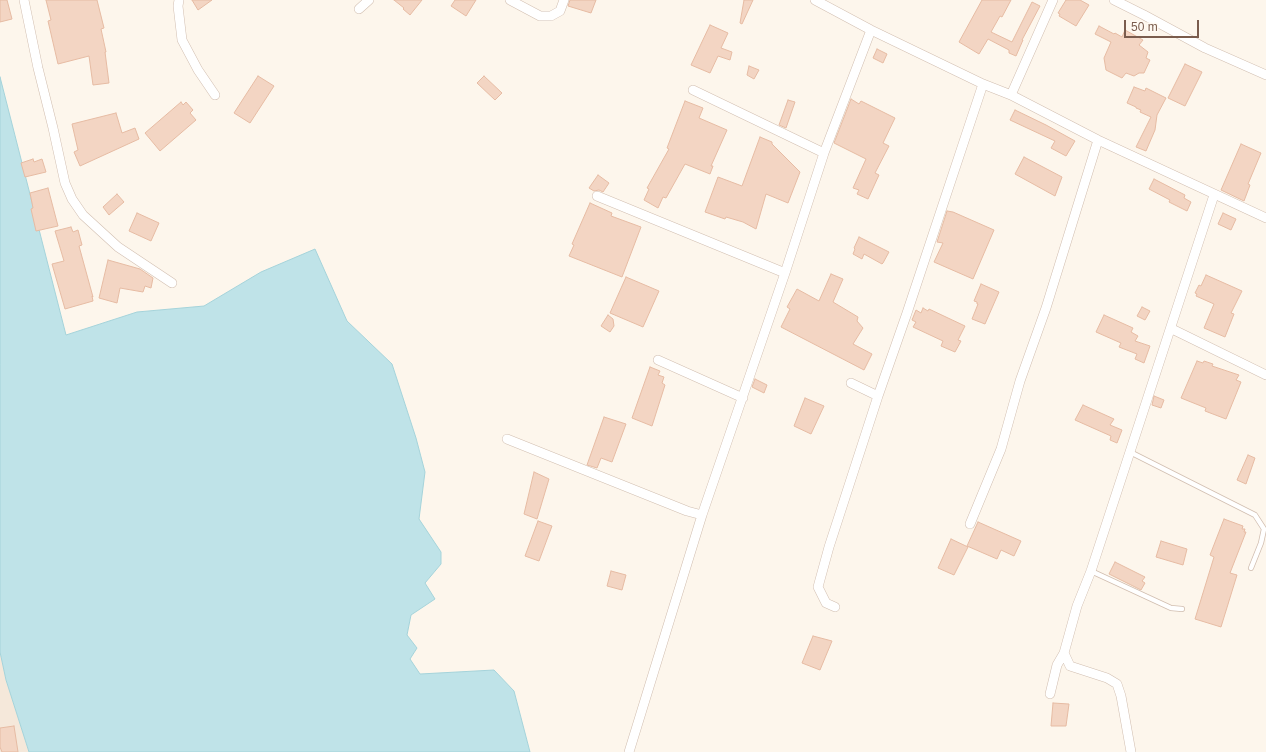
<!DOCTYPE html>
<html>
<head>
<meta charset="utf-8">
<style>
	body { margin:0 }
	#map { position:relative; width:1266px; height:752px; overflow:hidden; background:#fdf6ec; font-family:Arial,sans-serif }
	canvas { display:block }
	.scale { position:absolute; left:1124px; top:20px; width:75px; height:18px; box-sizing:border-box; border:2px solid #7a5c4d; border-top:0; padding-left:5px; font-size:12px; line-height:14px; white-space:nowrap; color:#7a5c4d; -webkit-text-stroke:3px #fffaf3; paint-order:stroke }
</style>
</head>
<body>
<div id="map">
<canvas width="1266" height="752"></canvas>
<div class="scale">50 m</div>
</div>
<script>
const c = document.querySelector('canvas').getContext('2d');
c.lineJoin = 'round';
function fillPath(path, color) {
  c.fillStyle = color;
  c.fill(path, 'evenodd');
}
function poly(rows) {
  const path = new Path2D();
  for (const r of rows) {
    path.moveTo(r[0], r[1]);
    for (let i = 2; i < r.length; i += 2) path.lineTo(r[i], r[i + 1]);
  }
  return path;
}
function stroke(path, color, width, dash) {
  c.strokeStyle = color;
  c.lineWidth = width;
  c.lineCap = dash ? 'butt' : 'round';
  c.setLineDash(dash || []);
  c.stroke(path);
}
const residential = poly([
	[0,652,6,680,29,752,0,752]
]);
const water = poly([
	[0,77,66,335,137,312,204,306,261,272,315,249,347,321,392,364,416,438,425,472,419,519,441,552,441,564,425,583,435,599,411,615,407,635,417,648,410,659,420,674,494,670,514,691,530,752,29,752,6,680,0,652,0,77]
]);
const building = poly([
	[0,0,7,0,12,19,0,22,0,0],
	[46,0,97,0,104,28,101,29,106,52,105,52,109,83,93,85,89,56,58,64,48,21,51,20,46,0],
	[192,0,212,0,198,10,192,0],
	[394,0,422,0,410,15,403,9,404,8,394,0],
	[455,0,476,0,466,16,451,6,455,0],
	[570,0,596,0,591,13,568,6,570,0],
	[744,0,753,0,742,24,740,23,744,0],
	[982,0,1011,0,1002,17,1000,16,991,32,1012,42,1032,2,1040,6,1022,40,1023,40,1016,56,1009,53,1009,50,988,39,979,54,959,42,982,0],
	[1066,0,1080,0,1089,5,1076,26,1059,16,1060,14,1058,13,1066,0],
	[710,25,728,33,721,48,732,52,730,60,718,56,710,73,691,65,710,25],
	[1099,26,1114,34,1115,33,1122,37,1125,30,1143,40,1139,45,1148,52,1146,58,1150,60,1144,73,1139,73,1134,76,1126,73,1122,78,1106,70,1104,58,1111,42,1095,34,1099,26],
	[877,49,887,54,883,63,873,58,877,49],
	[1185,64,1202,72,1185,106,1168,98,1185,64],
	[749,66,759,70,754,79,747,75,749,66],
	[258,76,274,86,250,123,234,113,258,76],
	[484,76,502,93,495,100,477,83,484,76],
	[1134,87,1145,91,1146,88,1166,98,1157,115,1155,130,1146,151,1136,147,1151,117,1140,112,1141,110,1136,108,1136,107,1127,103,1134,87],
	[851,99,859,104,861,101,895,118,883,143,889,146,875,173,879,175,868,199,857,194,859,190,853,188,866,159,834,143,851,99],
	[788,100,795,102,786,128,779,125,788,100],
	[685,101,703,108,699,118,727,130,711,166,713,166,710,174,685,164,666,198,663,197,658,208,644,200,649,189,647,188,669,149,667,148,685,101],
	[181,102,183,105,186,102,193,110,190,113,196,120,160,151,145,133,181,102],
	[1015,110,1046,125,1075,141,1066,156,1051,148,1055,141,1010,120,1015,110],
	[116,113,122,133,135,128,139,139,80,166,74,152,78,150,72,124,116,113],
	[760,137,772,142,772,144,800,172,788,203,766,194,756,229,743,222,726,217,725,219,705,212,718,177,742,186,760,137],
	[1241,144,1261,153,1248,184,1250,185,1244,201,1221,190,1241,144],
	[1024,157,1062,177,1055,196,1015,174,1024,157],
	[33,159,34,162,42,159,46,172,25,177,21,163,33,159],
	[598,175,609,183,603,192,599,190,594,191,589,188,598,175],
	[1154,179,1185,195,1184,198,1191,202,1187,211,1169,202,1170,200,1149,189,1154,179],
	[48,188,58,226,36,231,31,209,33,208,30,193,48,188],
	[117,194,124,202,109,215,103,207,117,194],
	[590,203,612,213,611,216,641,227,622,277,569,256,574,245,572,244,590,203],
	[947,211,953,212,994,230,973,279,934,262,943,243,937,242,947,211],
	[137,213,159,223,151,241,129,231,137,213],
	[1223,213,1236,219,1231,230,1218,224,1223,213],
	[71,227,73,232,78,230,82,245,79,246,93,297,92,296,93,301,65,309,52,264,64,261,55,231,71,227],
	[859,237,889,252,883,263,882,264,864,254,862,259,853,254,855,249,854,248,859,237],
	[108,260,140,269,153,278,151,288,145,286,143,292,120,288,117,303,99,298,108,260],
	[831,274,843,279,833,302,858,317,857,321,863,328,853,344,872,354,864,370,781,327,790,309,787,307,797,289,819,301,831,274],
	[1206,275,1242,291,1231,313,1234,314,1225,337,1204,328,1214,304,1196,296,1197,294,1195,293,1199,285,1201,286,1206,275],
	[626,277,659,291,643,327,610,313,626,277],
	[981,284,999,292,985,324,972,319,978,304,977,304,977,302,974,301,981,284],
	[1142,307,1150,311,1145,320,1137,316,1142,307],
	[923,308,928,311,929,309,965,326,958,340,961,341,955,352,941,346,943,341,913,327,916,322,912,320,916,310,921,313,923,308],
	[608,315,613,319,614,326,610,332,601,326,608,315],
	[1104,315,1133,328,1131,332,1138,336,1135,341,1150,346,1144,363,1135,359,1137,354,1119,347,1121,343,1096,332,1104,315],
	[1197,361,1203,363,1204,361,1213,364,1212,366,1239,375,1236,380,1241,382,1226,419,1205,411,1206,408,1181,398,1197,361],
	[650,367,660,371,658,375,664,377,662,383,665,385,652,426,632,418,650,367],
	[755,379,767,385,764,393,752,387,755,379],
	[1154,396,1164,400,1161,408,1152,405,1154,396],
	[805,398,824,406,811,434,794,426,805,398],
	[1083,405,1114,419,1110,425,1122,430,1117,443,1110,440,1111,436,1075,420,1083,405],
	[604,417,626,424,612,462,601,458,597,468,587,465,604,417],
	[1248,455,1255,458,1246,484,1237,480,1248,455],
	[534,472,549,479,537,519,524,514,534,472],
	[1224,519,1243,526,1242,529,1245,529,1244,532,1246,532,1230,573,1237,575,1221,627,1195,619,1214,557,1210,555,1224,519],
	[538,521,552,526,539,561,525,556,538,521],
	[978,522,1021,541,1014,556,1001,550,997,559,967,546,978,522],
	[951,539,968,547,954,575,938,568,951,539],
	[1161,541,1187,549,1183,565,1156,557,1161,541],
	[1115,562,1145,577,1142,581,1145,583,1141,590,1109,574,1115,562],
	[611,571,626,575,622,590,607,586,611,571],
	[813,636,832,641,820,670,802,663,813,636],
	[1053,703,1069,704,1066,726,1051,726,1053,703],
	[14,726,18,752,2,752,0,747,0,728,14,726]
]);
const service = poly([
	[1130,452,1255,515,1264,529,1261,543,1251,568],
	[1091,571,1171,608,1182,609]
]);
const minor = poly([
	[24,0,38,68,53,128,65,183,72,199,83,215,118,247,172,283],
	[179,0,178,6,182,40,198,70,215,95],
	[510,0,540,16,551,16,560,11,564,0],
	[815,0,871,30,983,84,1011,95,1098,140,1266,218],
	[1114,0,1144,15,1205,48,1266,75],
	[359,9,369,0],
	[693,90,824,153],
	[1011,95,1053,0],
	[597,196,785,273,824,153,871,30],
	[1172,329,1266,375],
	[658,360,743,398],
	[851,383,878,396,907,313,983,84],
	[507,439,687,511,702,515,785,273],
	[970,524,1001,449,1020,381,1046,308,1098,140],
	[835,607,826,603,818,587,829,547,878,396],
	[1064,653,1070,666,1107,678,1117,684,1121,696,1131,752],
	[1050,694,1057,665,1064,653,1077,606,1091,571,1214,195],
	[629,752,702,515]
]);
fillPath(residential, '#f5e8da');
fillPath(water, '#bfe3e8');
stroke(water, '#a5d3da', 1);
fillPath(building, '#f3d5c3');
stroke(building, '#e6bba3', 1);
stroke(service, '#d1beb0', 6);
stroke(minor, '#d1beb0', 10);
stroke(service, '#fff', 4.5);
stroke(minor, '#fff', 9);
</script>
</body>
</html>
